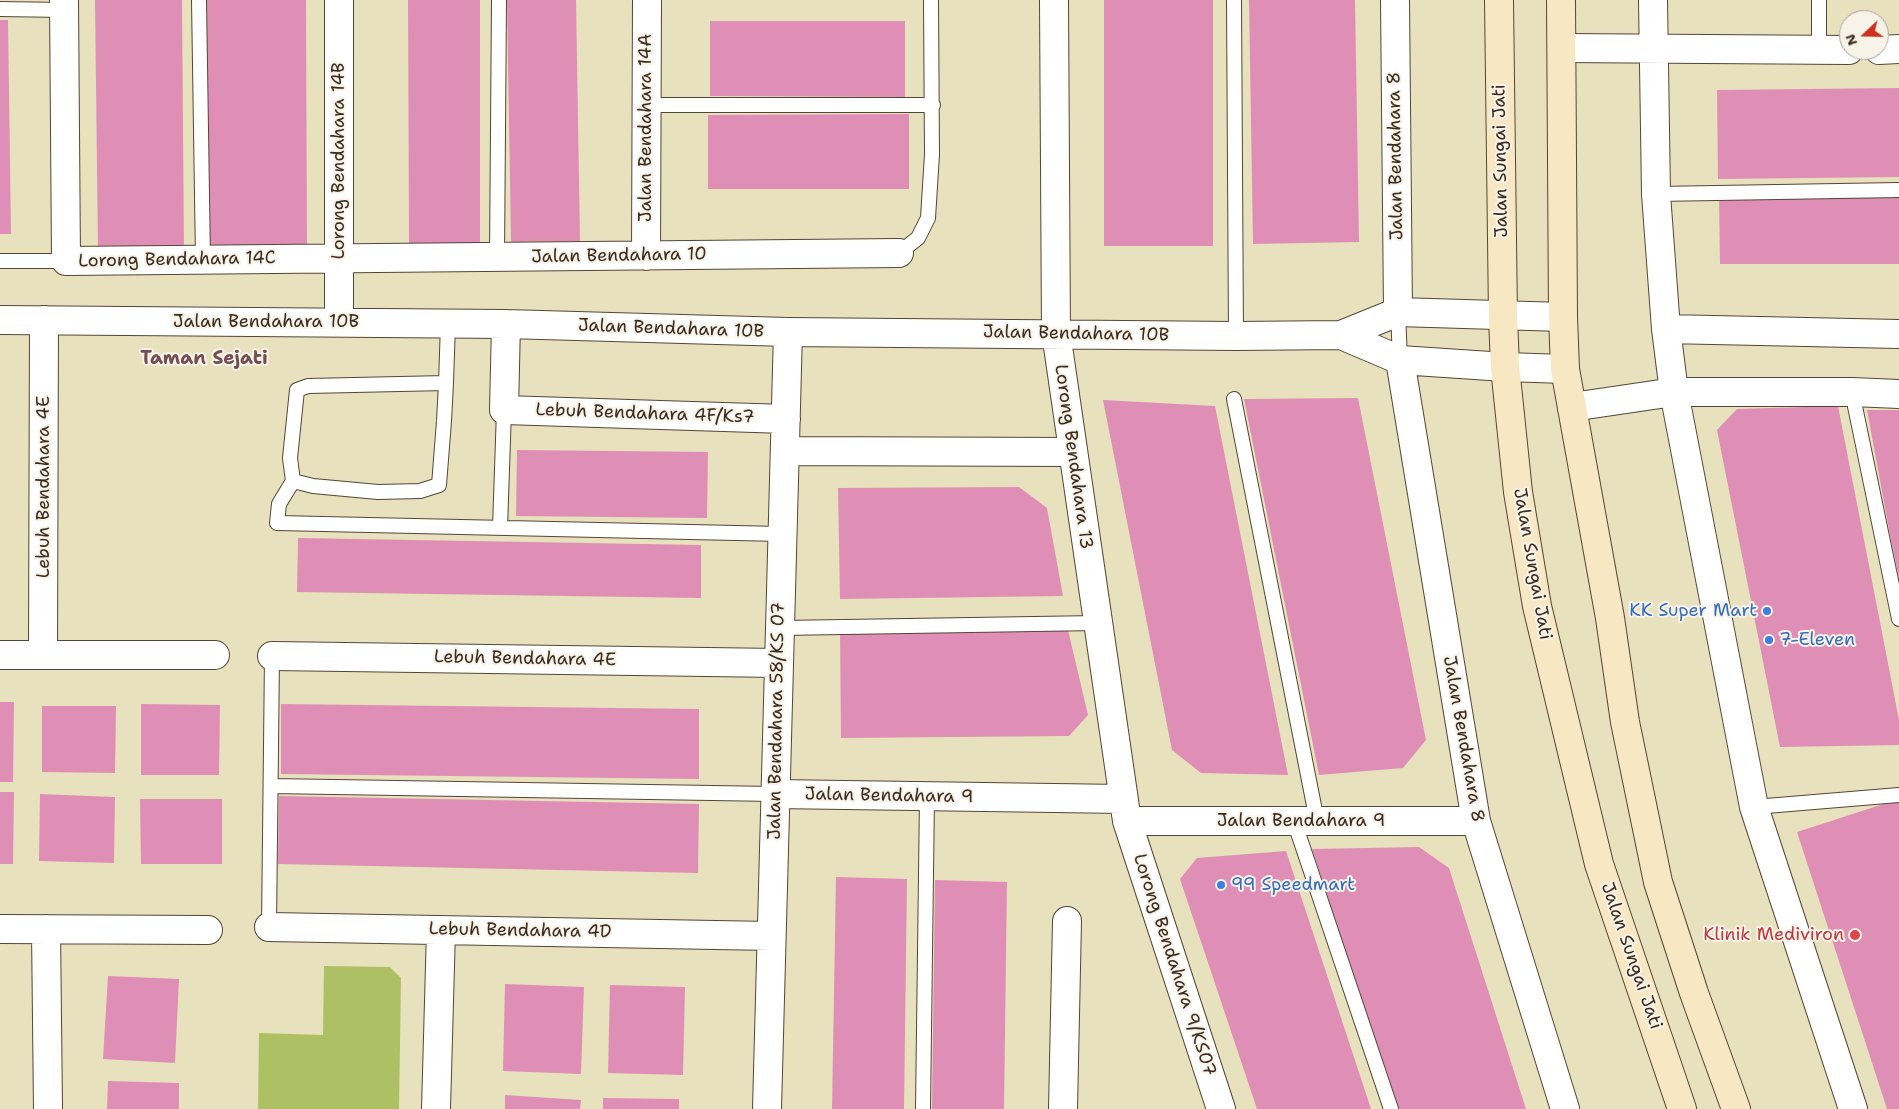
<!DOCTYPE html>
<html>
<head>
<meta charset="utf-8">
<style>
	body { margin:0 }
	#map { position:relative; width:1899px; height:1109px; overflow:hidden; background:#e8e1bd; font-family:"Shantell Sans",sans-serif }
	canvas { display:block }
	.north { position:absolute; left:1839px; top:10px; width:50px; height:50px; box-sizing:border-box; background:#f7f3e8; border:1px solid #aca397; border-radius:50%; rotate:249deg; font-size:14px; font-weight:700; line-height:20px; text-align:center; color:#3b2a1e }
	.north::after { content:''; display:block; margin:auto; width:18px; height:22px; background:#c8321e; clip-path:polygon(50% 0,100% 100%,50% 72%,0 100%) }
</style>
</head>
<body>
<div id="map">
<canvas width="1899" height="1109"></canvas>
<div class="north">N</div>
</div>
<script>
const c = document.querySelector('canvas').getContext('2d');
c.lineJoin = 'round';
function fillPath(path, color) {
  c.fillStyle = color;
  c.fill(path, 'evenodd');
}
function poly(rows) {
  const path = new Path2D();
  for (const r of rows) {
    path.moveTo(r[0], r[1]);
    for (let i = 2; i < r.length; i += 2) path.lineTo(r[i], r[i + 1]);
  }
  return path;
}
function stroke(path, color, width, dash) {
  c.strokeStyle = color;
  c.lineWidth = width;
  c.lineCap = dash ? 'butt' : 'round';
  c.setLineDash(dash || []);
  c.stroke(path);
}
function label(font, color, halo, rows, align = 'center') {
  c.font = font + ' "Shantell Sans",sans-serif';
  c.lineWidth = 4;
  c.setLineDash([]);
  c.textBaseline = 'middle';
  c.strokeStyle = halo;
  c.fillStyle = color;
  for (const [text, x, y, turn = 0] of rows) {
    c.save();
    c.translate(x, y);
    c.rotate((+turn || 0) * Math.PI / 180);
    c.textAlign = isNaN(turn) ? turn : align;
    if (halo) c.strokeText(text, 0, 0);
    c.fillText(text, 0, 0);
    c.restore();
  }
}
const green = poly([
	[324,966,390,967,401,978,399,1109,258,1109,259,1033,323,1035]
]);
const building = poly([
	[95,0,182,0,184,250,98,251],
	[205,0,306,0,307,254,207,254],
	[408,0,480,0,480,244,409,243],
	[507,0,576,0,580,241,511,242],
	[1104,0,1213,0,1213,246,1104,246],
	[1249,0,1355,0,1359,242,1253,244],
	[0,20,8,20,11,234,0,234],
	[710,21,905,21,905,97,710,96],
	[1899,88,1899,177,1718,179,1717,90],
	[909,114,909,189,708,189,708,115],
	[1899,193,1899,264,1720,264,1719,194],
	[1358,398,1426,740,1403,768,1319,775,1244,399],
	[1103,400,1215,406,1288,775,1201,773,1172,750],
	[1838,406,1899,720,1899,745,1780,747,1717,430,1737,409],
	[1867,410,1899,410,1899,577,1891,540],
	[517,450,708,452,707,518,516,516],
	[1019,487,1047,508,1063,596,840,599,838,488],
	[298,538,701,545,701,598,297,592],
	[1068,630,1088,715,1069,736,841,738,840,631],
	[0,702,14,702,13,782,0,782],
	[141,704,220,705,219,775,141,775],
	[281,704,699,709,699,779,281,774],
	[42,706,116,706,115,773,42,772],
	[0,792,14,792,13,864,0,864],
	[40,794,115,797,114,863,39,861],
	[279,796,699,804,698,873,278,864],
	[140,799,222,799,222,864,141,864],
	[1899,799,1899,1109,1887,1109,1797,832],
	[1419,847,1449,868,1526,1109,1397,1109,1312,849],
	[1286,851,1323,963,1371,1109,1257,1109,1180,879,1197,858],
	[836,877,907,879,904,1109,832,1109],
	[935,880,1007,882,1004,1109,932,1109],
	[108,976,179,979,175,1063,103,1059],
	[505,984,584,987,581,1074,503,1071],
	[610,985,685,987,683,1075,608,1073],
	[108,1081,179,1083,179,1109,107,1109],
	[505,1095,581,1100,580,1109,505,1109],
	[603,1098,679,1099,679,1109,603,1109]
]);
const service = poly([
	[199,0,203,260],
	[1234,0,1236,336],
	[1819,0,1819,50],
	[0,9,64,10],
	[646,105,933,105],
	[1656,194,1899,190],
	[899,253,918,238,928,218,932,154,931,0],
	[497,257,499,0],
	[0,261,66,261],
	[1398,312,1400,360],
	[446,383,308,386,297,390,290,458,293,481,313,486,378,492,420,491,439,485,444,421,446,383,448,324],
	[1852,392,1899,619],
	[1234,399,1317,821],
	[293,481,279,504,277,523,782,534],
	[500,528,504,410],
	[780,628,1098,623],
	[271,786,775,794],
	[1754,807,1899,795],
	[1294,821,1391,1109],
	[269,927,272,656],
	[923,1109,927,796]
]);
const minor = poly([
	[64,0,66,261,899,253],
	[339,0,339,322],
	[1054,0,1056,333,1127,821,1221,1109],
	[1395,0,1398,312],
	[1653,0,1656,194,1666,329,1674,392,1754,807,1853,1109],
	[1562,48,1849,50],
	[1879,50,1899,49],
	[646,256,647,0],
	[0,320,506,324,788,332,1236,336,1341,335,1398,312,1563,317],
	[506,324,504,410,786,419],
	[1666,329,1899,334],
	[1341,335,1400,360,1505,367,1565,369],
	[1400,360,1476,821,1565,1109],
	[1572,407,1674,392,1852,392,1899,394],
	[785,451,1073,452],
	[0,655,215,655],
	[43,655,44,320],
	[272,656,779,663],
	[775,794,1123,799],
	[1127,821,1476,821],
	[269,927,771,936],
	[0,929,208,930],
	[46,929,48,1109],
	[436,1109,441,930],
	[767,1109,788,332],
	[1063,1109,1067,921]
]);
const secondary = poly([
	[1499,0,1503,317,1505,367,1518,492,1537,606,1599,864,1682,1109],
	[1561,0,1563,317,1565,369,1610,618,1625,722,1658,882,1694,993,1736,1109]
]);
const markers = [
	[1767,611,5,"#3f7fe0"],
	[1769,640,5,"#3f7fe0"],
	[1221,885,5,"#3f7fe0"],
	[1855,935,6,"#e0444e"]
];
const streetNames = [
	["Jalan Bendahara 14A",646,128,-90],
	["Jalan Bendahara 8",1396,156,-91],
	["Lorong Bendahara 14B",339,161,-90],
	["Jalan Sungai Jati",1501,161,-91],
	["Jalan Bendahara 10",619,256,-1],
	["Lorong Bendahara 14C",177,260,-1],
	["Jalan Bendahara 10B",266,322],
	["Jalan Bendahara 10B",671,329,2],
	["Jalan Bendahara 10B",1076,334,1],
	["Lebuh Bendahara 4F/Ks7",645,414,2],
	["Lorong Bendahara 13",1073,457,82],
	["Lebuh Bendahara 4E",44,487,-90],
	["Jalan Sungai Jati",1532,564,80],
	["Lebuh Bendahara 4E",525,659,1],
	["Jalan Bendahara 58/KS 07",777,721,-89],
	["Jalan Bendahara 8",1463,739,80],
	["Jalan Bendahara 9",889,796,1],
	["Jalan Bendahara 9",1301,821],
	["Lebuh Bendahara 4D",520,931,1],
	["Jalan Sungai Jati",1631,956,71],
	["Lorong Bendahara 9/KS07",1174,965,72]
];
const shopNames = [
	["KK Super Mart",1757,611,"right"],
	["7-Eleven",1779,640],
	["99 Speedmart",1231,885]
];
const healthNames = [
	["Klinik Mediviron",1844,935]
];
const neighbourhoodNames = [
	["Taman Sejati",204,359]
];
fillPath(green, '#adc064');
fillPath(building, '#df8fb6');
stroke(service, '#554536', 16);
stroke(minor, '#554536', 30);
stroke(secondary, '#554536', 30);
stroke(service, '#fff', 14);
stroke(minor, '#fff', 28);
stroke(secondary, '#f8e7c3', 28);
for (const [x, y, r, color] of markers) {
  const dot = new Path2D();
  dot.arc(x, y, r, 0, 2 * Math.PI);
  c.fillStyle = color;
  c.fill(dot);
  stroke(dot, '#f7f3e8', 2);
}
label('18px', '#3b2a1e', '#f7f3e8', streetNames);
label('18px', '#366cbe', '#f7f3e8', shopNames, 'left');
label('18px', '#be3a42', '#f7f3e8', healthNames, 'right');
label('bold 19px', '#744d53', '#f7f3e8', neighbourhoodNames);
</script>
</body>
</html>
